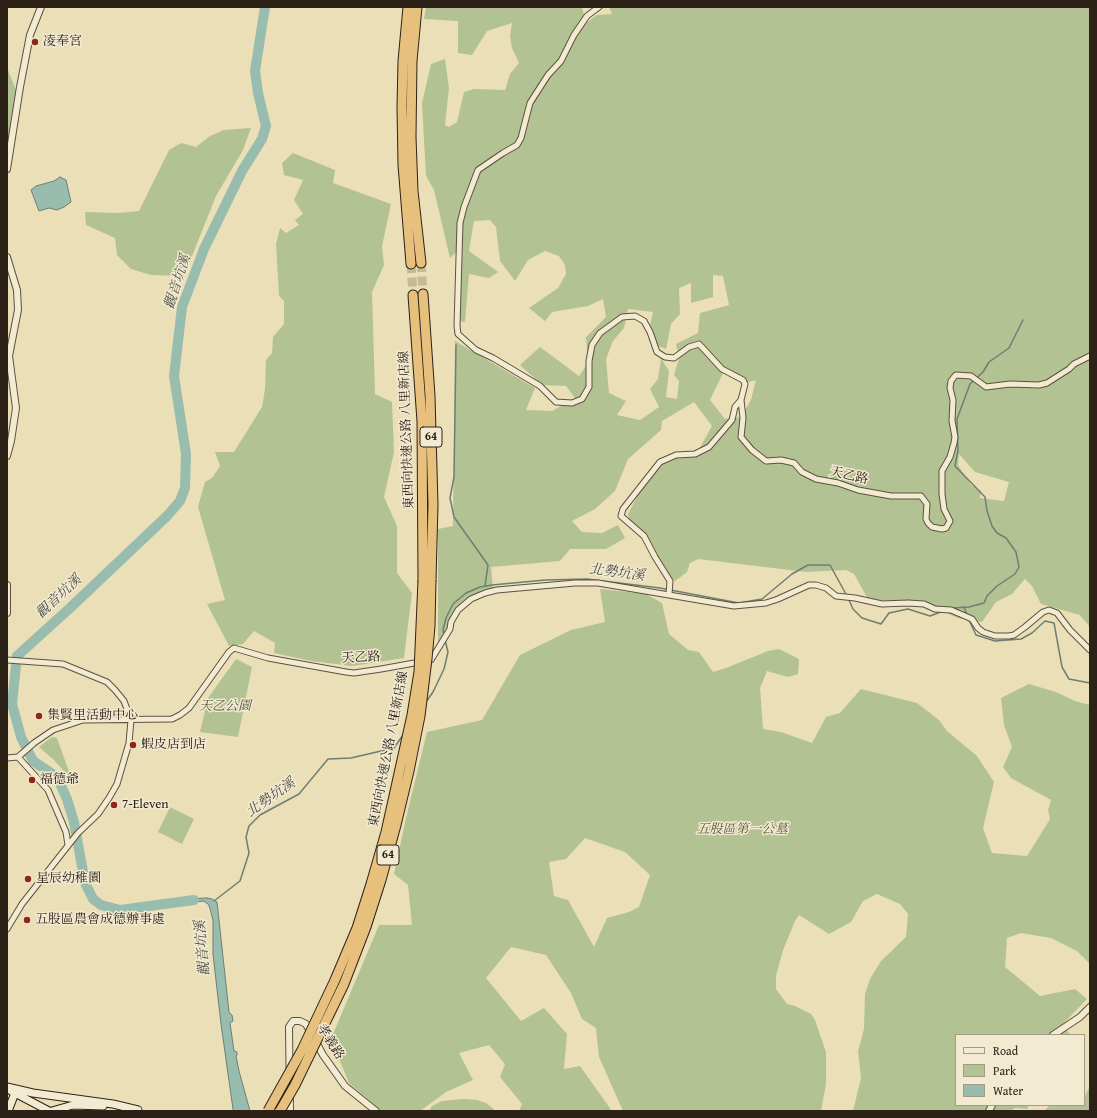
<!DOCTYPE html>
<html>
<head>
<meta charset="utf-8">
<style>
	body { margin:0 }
	#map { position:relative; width:1097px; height:1118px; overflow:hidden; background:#ebdfb8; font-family:"Gentium Book Plus",serif }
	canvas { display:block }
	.frame { position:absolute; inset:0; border:8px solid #2d2218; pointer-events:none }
	.legend { position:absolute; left:955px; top:1034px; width:130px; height:72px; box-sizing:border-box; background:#f2ead1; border:1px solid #a39a87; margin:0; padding:5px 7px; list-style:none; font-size:12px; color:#2d2218 }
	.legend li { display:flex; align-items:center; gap:8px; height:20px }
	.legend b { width:20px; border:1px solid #a39a87 }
</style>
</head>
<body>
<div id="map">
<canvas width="1097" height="1118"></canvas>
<div class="frame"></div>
<ul class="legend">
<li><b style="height:5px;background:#f2ead1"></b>Road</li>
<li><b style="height:11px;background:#b3c292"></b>Park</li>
<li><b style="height:11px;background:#98bdaf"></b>Water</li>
</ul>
</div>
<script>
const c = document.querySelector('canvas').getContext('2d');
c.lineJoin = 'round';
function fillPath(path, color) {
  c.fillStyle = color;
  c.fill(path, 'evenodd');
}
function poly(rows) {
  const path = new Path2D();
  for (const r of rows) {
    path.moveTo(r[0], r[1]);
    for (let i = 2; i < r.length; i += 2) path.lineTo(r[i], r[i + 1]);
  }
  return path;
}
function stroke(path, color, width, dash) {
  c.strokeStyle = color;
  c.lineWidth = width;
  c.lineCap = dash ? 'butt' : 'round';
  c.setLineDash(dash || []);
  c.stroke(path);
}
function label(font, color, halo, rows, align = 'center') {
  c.font = font + ' "Gentium Book Plus","Noto Serif TC",serif';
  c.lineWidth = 3;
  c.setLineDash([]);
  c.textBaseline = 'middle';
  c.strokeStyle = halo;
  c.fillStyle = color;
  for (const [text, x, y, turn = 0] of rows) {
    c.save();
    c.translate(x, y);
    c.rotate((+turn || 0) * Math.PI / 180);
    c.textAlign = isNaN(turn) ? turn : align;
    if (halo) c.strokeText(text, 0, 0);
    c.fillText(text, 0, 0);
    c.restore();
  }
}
const green = poly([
	[426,7,582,7,586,23,597,15,612,14,609,7,1090,7,1090,627,1080,615,1041,604,1032,586,1025,579,1012,594,996,602,982,622,958,618,925,604,868,599,854,574,846,570,806,572,698,559,690,563,687,572,675,581,665,571,653,547,631,528,628,514,648,476,668,460,697,453,712,426,694,402,662,421,661,430,628,459,615,491,595,509,572,521,582,532,602,533,618,525,625,538,606,549,570,549,560,561,491,567,493,589,462,604,454,613,445,642,438,641,438,529,453,526,455,341,535,388,526,410,552,411,575,398,566,386,542,385,520,365,540,347,579,376,588,363,586,337,606,317,603,299,588,306,552,312,545,321,529,308,558,288,566,274,565,265,559,256,545,251,528,260,515,281,500,261,496,227,490,220,474,221,469,251,498,272,489,278,469,274,465,322,458,321,463,245,450,258,434,190,426,176,422,103,431,64,445,59,449,88,445,125,449,127,457,122,464,92,474,89,505,90,510,74,519,63,512,48,510,36,512,23,487,31,472,55,458,53,458,21,424,19],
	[713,275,723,276,729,305,700,313,698,333,676,344,679,359,674,375,679,381,677,399,666,397,669,371,661,358,658,379,650,389,659,407,640,420,617,415,626,401,609,393,606,359,613,341,624,328,628,309,653,312,648,335,651,343,666,349,671,324,680,314,679,288,691,283,691,303,713,297],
	[723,373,745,383,756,380,751,400,741,417,725,419,710,400],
	[959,454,975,472,1009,482,1004,501,980,498,981,491,971,485,958,465],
	[7,59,8,70,16,90,7,147],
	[251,128,243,150,216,196,184,276,151,275,131,269,117,255,115,238,86,225,85,212,119,213,139,211,169,150,181,143,196,147,210,136,224,130],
	[293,153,335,170,333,183,391,204,382,246,384,265,372,292,375,394,392,402,394,452,384,497,397,526,397,573,412,593,404,658,352,666,311,661,274,653,275,643,254,631,243,644,229,646,207,604,225,600,198,507,205,482,212,478,220,466,215,452,234,452,262,407,265,389,266,360,272,353,273,337,284,324,284,301,279,296,276,244,280,228,286,233,299,225,295,220,303,214,294,200,303,180,284,175,282,163],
	[600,589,646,594,662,603,669,634,688,650,699,652,713,672,726,668,768,651,779,649,799,659,798,674,788,677,767,671,760,688,763,729,781,732,812,743,826,717,840,713,861,689,917,703,939,720,947,731,977,756,994,782,983,828,992,853,1027,856,1050,819,1048,810,1051,800,1011,778,1003,767,1012,747,1004,725,1001,698,1029,684,1056,692,1075,701,1090,705,1090,964,1077,951,1051,938,1021,933,1007,938,1005,967,1040,996,1075,989,1087,999,1063,1024,1070,1035,956,1035,956,1105,1029,1105,1027,1109,1015,1108,1010,1111,853,1111,861,1078,858,1051,864,1029,865,994,870,979,881,961,906,937,908,914,900,904,877,894,863,901,851,922,829,934,799,915,795,921,783,950,776,976,776,989,787,1004,795,1006,811,1014,815,1020,826,1052,826,1084,821,1111,623,1111,599,1057,596,1028,582,1019,571,993,546,955,511,947,486,978,521,1021,544,1008,567,1034,564,1069,580,1066,612,1111,519,1111,522,1104,500,1077,505,1064,489,1045,459,1053,473,1080,446,1092,420,1111,382,1111,349,1083,331,1039,379,925,412,925,408,885,394,874,406,818,427,732,482,720,520,655,571,630,605,622],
	[585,838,625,852,650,875,639,907,629,912,607,918,594,947,568,900,554,896,549,862,566,859],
	[236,659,252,667,238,737,200,732,208,698],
	[52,737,57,738,72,780,54,760,39,747],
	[170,807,194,819,182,844,158,832],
	[1090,1086,1090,1111,1044,1111,1049,1106,1051,1105,1084,1105,1084,1098],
	[464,1099,477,1100,486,1103,496,1111,429,1111,432,1106,442,1101]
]);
const water = poly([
	[60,177,66,180,71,202,64,207,57,210,49,208,39,211,31,190,36,186,54,181,60,177],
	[207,898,212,899,217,902,229,1012,232,1015,233,1021,230,1023,234,1051,237,1052,237,1055,236,1056,239,1071,250,1111,234,1111,233,1109,221,1024,213,954,213,920,209,905,204,901,182,903,180,899,207,898]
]);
const stream = poly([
	[456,345,454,477,450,498,454,517,488,565,485,586],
	[849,600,853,609,862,618,881,624,889,613,908,609,930,616,943,611],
	[964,607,967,615],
	[953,608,969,607,984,603,987,596,997,586,1015,574,1019,567,1016,552,1006,538,997,533,992,526,987,511,985,497,955,466,958,450,957,419,970,384,983,372,989,362,1009,348,1023,320],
	[969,620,976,635,995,641,1021,639,1032,633,1045,621,1054,623,1062,667,1069,679,1090,683],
	[444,634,443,630,446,618,453,604,466,593,480,587,492,585,545,580,587,579,660,588,739,603,762,599,792,574,808,565,830,565,847,596],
	[426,702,433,692,444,669,448,652,445,640],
	[214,901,240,881,249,853,246,837,249,826,260,815,299,794,328,759,351,758,394,748,403,735]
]);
const river = poly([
	[194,900,120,910,101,905,93,899,85,883,74,822,67,799,57,777,33,761,21,737,12,704,17,656,70,608,167,516,180,501,185,488,186,454,174,376,182,307,204,249,242,171,262,139,266,126,258,93,255,71,265,7]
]);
const trunkTunnel = poly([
	[421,263,423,294],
	[411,264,413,295]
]);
const minor = poly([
	[599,7,587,16,574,35,561,61,548,75,530,103,521,138,517,145,503,153,478,170,464,207,460,223,457,326,458,334,476,350,493,358,540,386,556,402,572,403,582,399,589,387,589,361,592,345,600,333,622,317,635,316,644,321,650,332,657,352,665,357,674,358,689,347,699,344,722,369,743,380,745,384,741,400],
	[669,594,670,581,655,557,644,536,621,516,623,509,660,462,676,455,695,454,709,447,732,420,735,407,741,400,743,418,741,437,752,450,766,461,781,460,794,463,802,472,816,479,838,483,858,490,891,496,921,496,927,504,926,519,928,523,932,527,942,529,946,528,950,521,944,509,942,494,942,471,950,457,954,443,955,437,952,421,953,400,950,388,951,381,954,377,956,375,971,376,986,387,1010,384,1039,385,1047,383,1069,369,1074,364,1090,356],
	[7,660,63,664,107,682,115,690,124,701,131,720,129,743,117,784,109,798,98,814,78,833,22,904,7,929],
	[18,757,34,743,53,730,83,720,172,719,180,715,189,708,229,652,234,648,268,658,346,672,354,673,381,669,431,660,450,629,451,622,458,610,471,599,485,593,497,590,575,583,598,583,734,606,766,603,778,599,809,585,816,585,826,588,836,596,855,598,882,604,908,603,924,604,935,609,951,610,972,619,978,628,983,632,995,636,1009,636,1014,635,1025,627,1043,612,1049,610,1057,613,1070,630,1090,650],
	[18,757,48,790,66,832,68,845],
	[7,758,18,757]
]);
const tertiary = poly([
	[7,169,20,87,30,35,41,7],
	[7,257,17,290,18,310,9,356,16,408,11,441,7,456],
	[7,585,7,613],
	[1053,1035,1080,1017,1090,1007],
	[290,1111,289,1027,293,1021,300,1021,306,1024,323,1055,345,1086,376,1111],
	[989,1111,992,1105]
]);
const secondary = poly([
	[7,1087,33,1093,113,1104,138,1110],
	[11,1091,49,1111],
	[8,1111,15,1093],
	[52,1111,73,1105,103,1106]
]);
const trunk = poly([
	[408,7,403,61,402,107,403,165,411,264],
	[417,7,412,61,411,137,413,191,421,263],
	[423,294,430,396,433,505,431,580],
	[413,295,422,421,423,580]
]);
const trunkBridge = poly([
	[268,1111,302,1050,335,980,357,928,371,884,386,832,412,715,419,672,423,580],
	[280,1111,295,1085,344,984,366,927,381,880,396,825,409,771,420,716,427,659,430,626,431,580]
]);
const markers = [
	[35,42,4,"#8f2418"],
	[39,716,4,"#8f2418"],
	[133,745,4,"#8f2418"],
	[32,780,4,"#8f2418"],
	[114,805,4,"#8f2418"],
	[28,879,4,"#8f2418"],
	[27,920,4,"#8f2418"]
];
const shields = [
	[431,437,22],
	[388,855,22]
];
const shieldNames = [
	["64",431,437],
	["64",388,855]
];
const poiNames = [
	["凌奉宮",43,42],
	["集賢里活動中心",47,716],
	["蝦皮店到店",141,745],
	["福德爺",40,780],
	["7-Eleven",122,805],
	["星辰幼稚園",36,879],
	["五股區農會成德辦事處",35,920]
];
const streetNames = [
	["東西向快速公路 八里新店線",407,430,-92],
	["天乙路",849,476,13],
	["天乙路",361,658,-3],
	["東西向快速公路 八里新店線",389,749,-79],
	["孝義路",330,1042,58]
];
const parkNames = [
	["天乙公園",225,707],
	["五股區第一公墓",742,830]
];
const waterNames = [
	["觀音坑溪",178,282,-72],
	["北勢坑溪",617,573,7],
	["觀音坑溪",59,597,-43],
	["北勢坑溪",271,798,-35],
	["觀音坑溪",203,948,-95]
];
fillPath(green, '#b3c292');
fillPath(water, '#98bdaf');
stroke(water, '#6d7f73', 1);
stroke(stream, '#6d7f73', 1.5);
stroke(river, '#98bdaf', 10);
stroke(trunkTunnel, '#c5b998', 9, [9, 4.5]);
stroke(minor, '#5c5140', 7);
stroke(tertiary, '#5c5140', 8);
stroke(secondary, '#2d2218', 9);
stroke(trunk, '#2d2218', 11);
stroke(minor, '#f2ead1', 5);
stroke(tertiary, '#f2ead1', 6);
stroke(secondary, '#f2ead1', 7);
stroke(trunk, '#e6c07c', 9);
stroke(trunkBridge, '#2d2218', 11, []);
stroke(trunkBridge, '#e6c07c', 9);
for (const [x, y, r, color] of markers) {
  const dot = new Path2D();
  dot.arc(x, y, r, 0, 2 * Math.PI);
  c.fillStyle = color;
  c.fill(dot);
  stroke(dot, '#f2ead1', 1.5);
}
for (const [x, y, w] of shields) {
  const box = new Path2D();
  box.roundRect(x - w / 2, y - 10, w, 20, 3);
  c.fillStyle = '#f2ead1';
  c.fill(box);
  stroke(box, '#2d2218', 1);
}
label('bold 12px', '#2d2218', null, shieldNames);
label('13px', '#2d2218', '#f2ead1', poiNames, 'left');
label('13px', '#2d2218', '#f2ead1', streetNames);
label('italic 13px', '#55523d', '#f2ead1', parkNames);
label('italic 14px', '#4d5045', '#f2ead1', waterNames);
</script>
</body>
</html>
